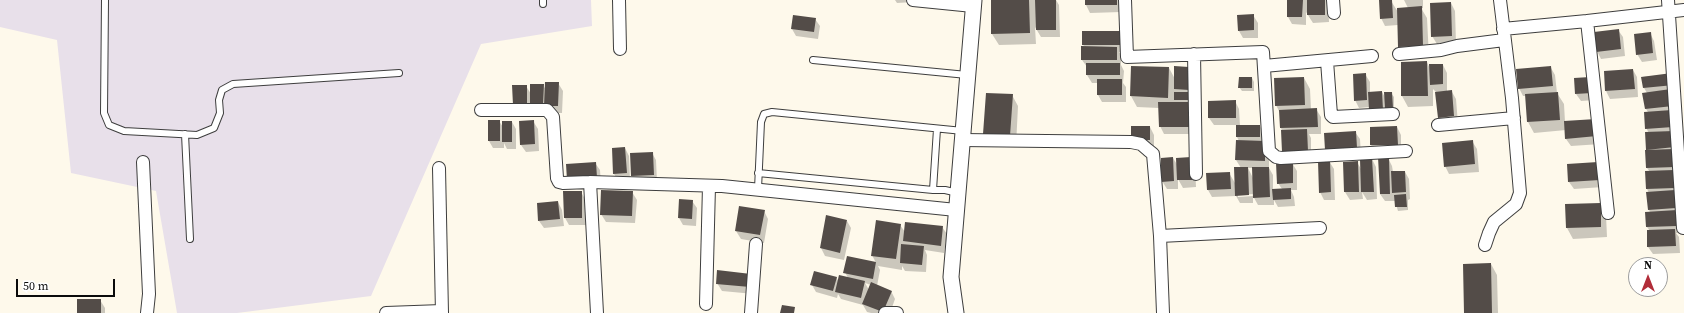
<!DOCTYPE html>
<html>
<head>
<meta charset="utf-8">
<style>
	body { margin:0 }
	#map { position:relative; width:1684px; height:313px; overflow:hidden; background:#fef9eb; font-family:"Source Serif 4",serif }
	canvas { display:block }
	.north { position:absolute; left:1628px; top:257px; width:40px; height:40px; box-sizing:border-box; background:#fff; border:1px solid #9d9d9d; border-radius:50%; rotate:0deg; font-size:11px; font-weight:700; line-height:16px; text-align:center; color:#0b0b0b }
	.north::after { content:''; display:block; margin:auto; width:14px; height:18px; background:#b12d39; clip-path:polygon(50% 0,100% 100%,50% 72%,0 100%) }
	.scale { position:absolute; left:16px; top:279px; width:99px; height:18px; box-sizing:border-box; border:2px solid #0b0b0b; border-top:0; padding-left:5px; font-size:12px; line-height:14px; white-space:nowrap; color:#0b0b0b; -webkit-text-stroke:3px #fff; paint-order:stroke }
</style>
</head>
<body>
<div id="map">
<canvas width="1684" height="313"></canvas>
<div class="north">N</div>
<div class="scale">50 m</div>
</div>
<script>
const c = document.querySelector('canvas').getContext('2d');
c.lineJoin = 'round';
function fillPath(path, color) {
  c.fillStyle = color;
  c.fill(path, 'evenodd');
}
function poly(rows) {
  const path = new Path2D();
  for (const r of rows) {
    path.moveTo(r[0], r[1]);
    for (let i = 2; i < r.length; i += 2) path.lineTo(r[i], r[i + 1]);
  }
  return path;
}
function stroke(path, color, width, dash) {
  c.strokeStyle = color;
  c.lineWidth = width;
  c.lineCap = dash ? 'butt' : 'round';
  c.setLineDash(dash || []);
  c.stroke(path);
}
const industrial = poly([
	[0,0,591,0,592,26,481,44,371,296,237,313,177,313,156,191,71,173,57,40,0,27]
]);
const shadow = poly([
	[895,0,913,0,913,2,897,3],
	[992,0,1056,0,1059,5,1060,37,1041,37,1035,27,1036,44,999,45,992,34],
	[1086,0,1121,0,1121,12,1090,13,1086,5],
	[1288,0,1328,0,1329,22,1313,23,1306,12,1306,25,1292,24,1288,17],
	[1404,0,1423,0,1423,8,1421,8,1427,18,1429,57,1406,58,1399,47,1398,25,1385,26,1381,18,1391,1,1398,12,1408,8],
	[1451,3,1455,11,1456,43,1437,44,1432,36],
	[1253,15,1258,23,1258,38,1243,38,1239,31],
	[815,19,820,26,818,39,796,36,792,29],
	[1618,30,1623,37,1625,56,1601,59,1597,51],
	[1120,32,1124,40,1124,52,1119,52,1121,55,1121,65,1124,71,1123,83,1126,87,1126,102,1102,102,1098,95,1098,83,1092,83,1087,75,1087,67,1082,60,1085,47,1083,45],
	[1650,33,1654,41,1657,60,1642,62,1637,54],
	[1427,62,1430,69,1443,65,1447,73,1447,92,1452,92,1456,99,1458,124,1443,125,1439,117,1436,92,1433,89,1433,106,1408,107,1402,96],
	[1132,67,1169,68,1175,79,1189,68,1193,134,1164,134,1160,126,1159,108,1137,107,1131,96],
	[1551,68,1555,75,1557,93,1564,104,1565,122,1596,120,1601,144,1571,146,1566,139,1566,130,1534,133,1528,122,1526,96,1523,96,1519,88],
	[1633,70,1637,77,1638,97,1610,99,1606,91,1605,72],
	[1365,74,1370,82,1370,93,1382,92,1386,99,1391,93,1394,97,1394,111,1388,111,1386,108,1387,117,1370,107,1359,108,1355,100],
	[1672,74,1681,233,1676,233,1679,237,1680,253,1653,254,1648,247,1650,231,1647,227,1647,213,1650,213,1649,209,1649,193,1647,189,1647,172,1650,172,1647,168,1646,133,1649,133,1646,128,1648,112,1646,109,1647,93,1644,88,1642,77],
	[1252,78,1254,82,1254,91,1242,91,1239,87],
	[1304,78,1310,89,1311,109,1316,109,1321,117,1321,134,1309,134,1311,138,1311,158,1282,131,1281,128,1280,113,1276,105],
	[1590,78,1595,100,1581,101,1576,94],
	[558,83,563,91,562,113,518,112,526,86,531,94,543,85,546,90],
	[1012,95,1018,106,1016,146,991,145,984,134],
	[1235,101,1239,109,1240,126,1260,126,1264,134,1269,149,1269,168,1273,175,1273,190,1282,189,1278,183,1292,163,1297,171,1297,190,1291,190,1294,197,1295,206,1278,207,1274,200,1274,205,1258,205,1253,196,1254,194,1238,195,1238,197,1253,196,1253,203,1240,203,1236,196,1212,197,1208,190,1229,173,1235,183,1241,168,1236,160,1237,141,1239,141,1237,137,1237,125,1214,125,1209,118],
	[1248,168,1253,168,1253,178],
	[499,121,503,127,512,122,516,129,516,149,507,149,504,143,504,148,493,148,489,141],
	[533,121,538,129,539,151,526,152,521,145],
	[1150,127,1154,135,1154,147,1137,147],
	[1397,127,1401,135,1401,152,1376,153,1371,145],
	[1355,132,1360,139,1361,156,1330,158],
	[1472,141,1477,149,1479,172,1449,174,1445,166],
	[625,148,629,156,630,180,619,181,614,174],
	[652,153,656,160,657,182,636,183,631,174],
	[1173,158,1178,166,1195,166,1196,187,1183,188,1178,179,1178,189,1167,189,1162,181],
	[1388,158,1392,166,1393,172,1405,172,1409,179,1410,199,1408,200,1408,210,1398,211,1395,201,1385,201,1380,194],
	[1372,159,1376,167,1377,199,1367,200,1362,192,1363,199,1350,200,1345,192,1344,162,1357,162,1361,169],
	[1329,161,1334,169,1335,200,1324,200,1320,192],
	[595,163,600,170,601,185,572,187],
	[1597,163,1603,187,1574,189,1569,182],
	[581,192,585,199,586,225,569,225,565,218],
	[632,192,637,200,635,223,606,222,601,214],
	[692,201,697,208,696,226,683,225,679,218],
	[558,202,562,210,564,226,544,228,539,221],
	[1600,204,1606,215,1607,237,1573,239,1567,228],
	[764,211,768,219,764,243,741,239,736,231],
	[847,221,851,228,844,260,825,256,821,248],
	[900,225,905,232,942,227,947,234,944,253,925,250,927,255,926,272,905,271,902,266,902,270,878,266,880,270,877,286,891,291,895,299,890,313,871,313,867,312,863,305,841,299,838,294,837,298,816,292,812,285,836,277,839,282,848,278,845,272,848,257,876,263,872,255],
	[865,283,871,285,869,290],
	[1491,264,1497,275,1498,313,1465,313],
	[751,275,754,294,722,291,717,283],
	[100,300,105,308,105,313,78,313]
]);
const building = poly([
	[991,0,1029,0,1030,33,991,34],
	[1035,0,1056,0,1056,30,1036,30],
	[1085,0,1117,0,1117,5,1085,5],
	[1287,0,1303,0,1302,17,1287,17],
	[1307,0,1325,0,1325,15,1307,15],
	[1379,0,1392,0,1393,18,1380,19],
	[1451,2,1452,36,1431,37,1430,3],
	[1422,6,1423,46,1398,47,1397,8],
	[1254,14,1254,30,1238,31,1237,15],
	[793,15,816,18,814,32,791,29],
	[1619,29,1621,49,1596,52,1594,32],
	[1082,31,1120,31,1120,45,1082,45],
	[1651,32,1653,53,1636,55,1634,34],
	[1081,46,1117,47,1117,60,1081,60],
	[1427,61,1428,96,1401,96,1401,62],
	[1086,63,1120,63,1120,75,1086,75],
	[1429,64,1443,64,1443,84,1430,85],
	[1131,66,1169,67,1168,98,1130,96],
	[1174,66,1189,67,1189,90,1174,89],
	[1551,66,1553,86,1518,89,1516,69],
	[1633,69,1635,89,1605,91,1604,71],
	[1366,73,1367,100,1354,101,1353,74],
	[1672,73,1674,85,1643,88,1641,77],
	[1239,77,1252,77,1252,88,1238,88],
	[1304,77,1305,105,1275,106,1274,78],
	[1590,77,1592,93,1575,94,1574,78],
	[1097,79,1122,79,1122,95,1097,95],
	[545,82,559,82,558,106,544,106],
	[530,84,544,84,543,105,530,105],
	[512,85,527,85,527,105,513,105],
	[1671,89,1673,106,1645,109,1642,93],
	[1452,90,1454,116,1438,118,1435,92],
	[1382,91,1383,110,1369,110,1368,92],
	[1174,92,1189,92,1189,100,1174,100],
	[1384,92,1392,92,1393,108,1385,108],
	[1558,92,1560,120,1527,122,1525,94],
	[986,93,1013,94,1010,136,983,134],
	[1236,100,1236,118,1208,118,1208,101],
	[1158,102,1189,102,1189,127,1159,127],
	[1317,108,1318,127,1280,128,1279,110],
	[1672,110,1673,127,1645,129,1644,112],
	[1596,119,1597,136,1565,139,1564,121],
	[488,120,500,120,500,141,488,141],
	[534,120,535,144,520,145,519,121],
	[502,121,512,121,512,142,502,142],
	[1236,125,1260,125,1260,137,1236,137],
	[1131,126,1150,126,1150,140,1131,140],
	[1397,126,1398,145,1370,145,1370,127],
	[1307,129,1308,151,1282,152,1281,130],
	[1356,131,1357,148,1325,150,1324,133],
	[1674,131,1675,147,1646,150,1645,132],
	[1236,140,1265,141,1265,161,1235,160],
	[1473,140,1475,164,1444,167,1442,143],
	[625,147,627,173,613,174,612,148],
	[1674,149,1675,167,1646,168,1645,150],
	[653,152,654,175,631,176,630,153],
	[1173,157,1174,181,1161,182,1161,158],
	[1191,157,1192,180,1177,180,1176,158],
	[1378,157,1389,157,1390,194,1380,194],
	[1372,158,1374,192,1361,192,1360,159],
	[1330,160,1331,192,1319,193,1318,161],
	[1358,161,1359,192,1344,192,1343,162],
	[596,162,597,178,567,180,566,164],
	[1293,162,1293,183,1277,184,1276,163],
	[1598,162,1600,180,1568,182,1567,164],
	[1234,167,1248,167,1249,195,1235,196],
	[1252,167,1269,167,1270,197,1253,198],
	[1674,170,1675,188,1646,189,1645,171],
	[1391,171,1405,171,1406,192,1392,193],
	[1230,172,1231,189,1207,190,1206,173],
	[1291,188,1291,199,1273,200,1272,189],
	[601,190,633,191,632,216,600,215],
	[1675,190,1676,208,1648,210,1646,192],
	[563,191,582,191,582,218,564,218],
	[1406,194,1407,207,1395,207,1394,195],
	[679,199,693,200,692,219,678,218],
	[558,201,560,219,538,221,537,203],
	[1601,203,1601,227,1566,228,1565,204],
	[739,206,765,210,760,235,735,231],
	[1677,210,1677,226,1646,227,1645,212],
	[826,215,847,220,840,253,820,248],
	[876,220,901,224,896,259,871,256],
	[905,222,943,226,941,246,903,241],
	[1675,229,1676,246,1647,247,1647,230],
	[901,244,924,246,922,265,900,263],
	[847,256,876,262,873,279,843,273],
	[1491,263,1492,313,1464,313,1463,264],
	[717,270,751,274,750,287,716,284],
	[814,271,837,277,833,291,810,285],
	[839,275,865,281,861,298,835,292],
	[871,282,892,291,883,312,862,304],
	[77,299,101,299,101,313,77,313],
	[782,305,795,307,794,313,780,313]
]);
const service = poly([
	[105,0,104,113,109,125,124,131,197,135,214,128,220,113,219,100,222,90,233,84,399,73],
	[543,0,543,4],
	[813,60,967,75],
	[185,134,190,239],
	[758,173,933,190,945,190,958,193],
	[758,189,761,122,764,114,772,112,963,131],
	[933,190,937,129]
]);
const minor = poly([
	[619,0,620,49],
	[913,0,973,6],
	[1125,0,1127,57,1263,52,1269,151,1276,157,1281,158,1406,151],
	[1333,0,1334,13],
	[1668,0,1683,228],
	[1587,21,1608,213],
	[1503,29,1587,21,1684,10],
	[1194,54,1196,174],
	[1399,54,1441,50,1457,46,1504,40],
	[1327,61,1331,115,1333,117,1393,114],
	[1264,66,1372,56],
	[481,110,547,110,553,117,557,178,559,182,563,183,590,182],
	[1438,125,1514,118],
	[962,140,1131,142,1141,144,1148,150,1153,154,1160,236,1163,313],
	[143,162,149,294,147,313],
	[439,168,442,313],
	[1160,236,1320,228],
	[1485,245,1489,233,1494,222,1516,204,1520,193,1512,98,1500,0],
	[706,304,709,186],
	[386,313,442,311],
	[597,313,590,182,722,186,956,210],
	[751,313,756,244],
	[885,313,897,313]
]);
const tertiary = poly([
	[956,313,951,277,974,0]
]);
fillPath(industrial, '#e8e0ea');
fillPath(shadow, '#0003');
fillPath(building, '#534c48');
stroke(service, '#3e3e3e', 8);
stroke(minor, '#3e3e3e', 14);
stroke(tertiary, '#3e3e3e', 17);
stroke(service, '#fff', 6);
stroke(minor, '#fff', 12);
stroke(tertiary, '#fff', 15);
</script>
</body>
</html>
